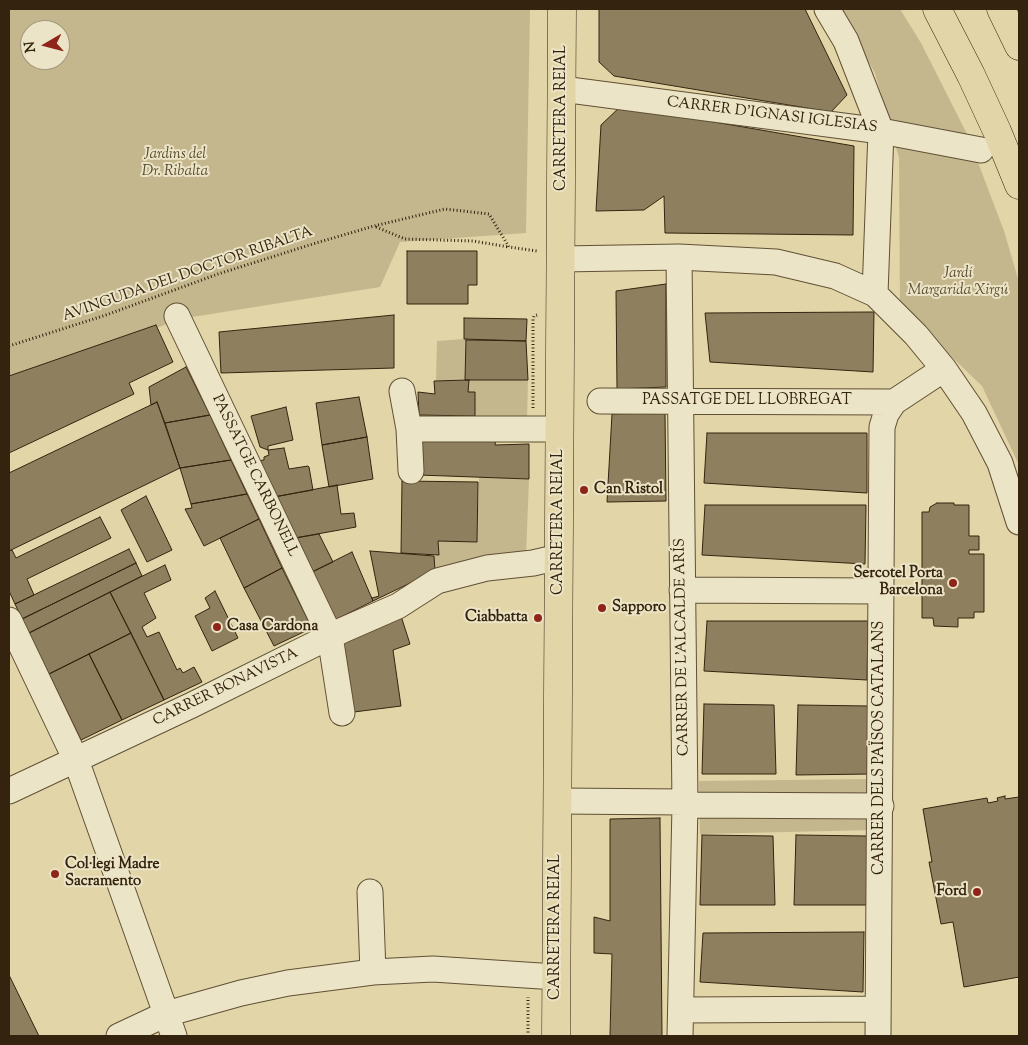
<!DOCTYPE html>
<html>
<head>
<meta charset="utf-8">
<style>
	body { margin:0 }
	#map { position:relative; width:1028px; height:1045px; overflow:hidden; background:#e2d5a8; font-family:"Sorts Mill Goudy",serif }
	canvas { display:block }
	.frame { position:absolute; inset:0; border:10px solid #34240f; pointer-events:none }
	.north { position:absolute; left:20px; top:20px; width:50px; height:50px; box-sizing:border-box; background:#ece4c6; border:1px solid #a2977d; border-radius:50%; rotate:262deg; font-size:14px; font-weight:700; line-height:20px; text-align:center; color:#34240f }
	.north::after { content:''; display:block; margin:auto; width:18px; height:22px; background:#8f2418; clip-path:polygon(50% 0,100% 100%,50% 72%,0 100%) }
</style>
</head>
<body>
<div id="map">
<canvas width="1028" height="1045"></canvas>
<div class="frame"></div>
<div class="north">N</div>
</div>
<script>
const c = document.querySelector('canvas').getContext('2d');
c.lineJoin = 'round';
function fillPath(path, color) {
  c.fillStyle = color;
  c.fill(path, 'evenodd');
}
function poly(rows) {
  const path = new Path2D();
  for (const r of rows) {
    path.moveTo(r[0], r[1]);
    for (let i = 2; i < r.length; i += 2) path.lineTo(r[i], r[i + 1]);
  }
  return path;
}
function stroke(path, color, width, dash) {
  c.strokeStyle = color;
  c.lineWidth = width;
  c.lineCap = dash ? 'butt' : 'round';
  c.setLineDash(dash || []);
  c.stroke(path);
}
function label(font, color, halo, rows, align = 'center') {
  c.font = font + ' "Sorts Mill Goudy",serif';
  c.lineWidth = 4;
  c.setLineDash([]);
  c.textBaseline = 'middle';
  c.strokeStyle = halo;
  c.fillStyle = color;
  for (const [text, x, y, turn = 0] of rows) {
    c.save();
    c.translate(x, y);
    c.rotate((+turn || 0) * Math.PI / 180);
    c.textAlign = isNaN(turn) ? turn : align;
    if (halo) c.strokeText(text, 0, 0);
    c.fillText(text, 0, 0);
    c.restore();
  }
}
const green = poly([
	[9,9,530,9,526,233,400,242,380,287,180,319,9,385],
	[30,30,60,30,60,60,30,60],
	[839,9,900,9,921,43,968,136,1004,231,1019,282,1019,465,982,386,900,307,899,158,875,73],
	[464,339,466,340,465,380,436,380,437,341],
	[469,380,528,380,527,420,419,419,419,415,475,416,475,393,468,392],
	[479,477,529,479,526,556,435,571,434,556,439,554,438,541,477,541],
	[872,779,874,830,700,834,699,781]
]);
const building = poly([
	[599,9,805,9,847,95,831,112,614,76,599,62,599,9],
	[621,106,854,146,853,235,665,233,664,196,644,210,596,211,601,125,621,106],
	[407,251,477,251,477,285,468,285,468,304,407,304,407,251],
	[666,284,666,387,617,389,616,291,666,284],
	[874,312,873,372,710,362,705,313,874,312],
	[394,315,394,368,221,373,219,332,394,315],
	[464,318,527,319,526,341,464,339,464,318],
	[156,325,173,362,129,383,134,394,9,453,9,376,156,325],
	[466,340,526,341,528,380,465,380,466,340],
	[186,367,210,415,165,423,157,402,151,405,149,387,186,367],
	[469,380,468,392,475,392,475,416,419,415,418,392,435,394,434,381,469,380],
	[359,397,367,437,322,445,316,403,359,397],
	[157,402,180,468,9,551,9,473,157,402],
	[286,407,293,440,268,446,268,450,260,447,251,416,286,407],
	[665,412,666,501,607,502,612,414,665,412],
	[210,415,231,460,180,468,165,423,210,415],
	[707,433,867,433,867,493,704,483,707,433],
	[367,437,373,479,329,487,322,445,367,437],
	[423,438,496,438,495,445,529,444,529,479,419,475,417,448,423,438],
	[284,448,289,469,308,466,309,467,313,490,274,497,257,461,264,460,264,457,269,455,268,450,284,448],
	[231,460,247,494,191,504,180,468,231,460],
	[402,481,478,482,477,542,438,541,439,555,401,553,402,481],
	[337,485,341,514,354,513,356,527,295,538,274,497,337,485],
	[247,494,259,519,204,546,185,509,192,508,191,504,247,494],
	[146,496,172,550,147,562,121,510,146,496],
	[937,503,954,503,954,505,969,505,969,536,979,536,979,550,969,550,969,554,984,554,984,612,974,612,974,618,958,618,958,627,934,626,933,618,922,618,922,512,929,512,930,507,937,503],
	[705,505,866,505,865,564,702,555,705,505],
	[100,517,111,538,27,579,34,595,15,604,9,591,9,551,12,550,16,558,100,517],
	[259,519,282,568,244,588,220,538,259,519],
	[319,534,333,562,312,572,295,538,319,534],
	[129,549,136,563,22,619,15,604,129,549],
	[370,551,434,556,435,571,373,601,372,598,379,596,370,551],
	[352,552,373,601,335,620,312,572,352,552],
	[136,563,142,576,29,633,22,619,136,563],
	[165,565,171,580,144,593,156,618,142,627,147,637,159,632,177,670,180,668,183,673,194,667,202,682,164,700,110,592,165,565],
	[282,568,312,628,274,646,244,588,282,568],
	[215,591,238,638,212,651,195,616,210,608,205,598,215,591],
	[110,592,131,633,49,674,29,633,110,592],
	[401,616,410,644,393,650,401,706,354,712,343,642,401,616],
	[707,621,868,621,867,680,704,671,707,621],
	[131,633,164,700,122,720,89,654,131,633],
	[89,654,122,720,81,740,49,674,89,654],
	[704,704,774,705,776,774,702,774,704,704],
	[798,705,869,706,871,774,796,775,798,705],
	[1005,796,1005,799,1019,797,1019,977,964,987,953,922,941,924,929,862,932,862,923,809,987,798,988,803,998,801,997,798,1005,796],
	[660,818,662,1036,610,1036,612,954,594,953,594,917,610,921,610,819,660,818],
	[702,835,773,836,775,905,700,905,702,835],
	[796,835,867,836,869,905,794,905,796,835],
	[864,932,863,992,700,982,703,933,864,932],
	[9,975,39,1036,9,1036,9,975]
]);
const path = poly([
	[376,227,405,239,473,241,509,247],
	[9,346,106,315,218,274,316,243,374,226,445,209,489,214,509,247,537,251],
	[533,408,533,319,534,316,537,315],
	[528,1036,528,997]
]);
const minor = poly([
	[827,9,846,41,881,131,875,294],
	[562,89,881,131,981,150],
	[679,257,685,805,680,1036],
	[561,259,679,257,776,262,835,276,875,294,916,335,944,369,974,413,1000,463,1019,522],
	[177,316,330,636,342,713],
	[402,391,409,429,411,471],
	[600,401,894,402],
	[409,429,560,429],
	[682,590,881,591],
	[9,620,76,760,174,1036],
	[9,791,192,705,343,630,398,606,437,581,487,568,533,563,559,557],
	[557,801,685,802],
	[685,805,881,806],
	[370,892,373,972],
	[681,1010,878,1009],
	[119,1036,166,1014,241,993,288,983,373,972,433,969,556,977],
	[878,1036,882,427,886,414,894,402,944,369]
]);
const major = poly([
	[556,1036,562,9]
]);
const highway = poly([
	[937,9,971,75,997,131,1019,185],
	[1001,9,1019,46]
]);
const markers = [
	[584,490,5,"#8f2418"],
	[953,583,5,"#8f2418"],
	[602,608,5,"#8f2418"],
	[538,618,5,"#8f2418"],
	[217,627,5,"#8f2418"],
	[55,874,5,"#8f2418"],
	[977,892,5,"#8f2418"]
];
const streetNames = [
	["CARRER D'IGNASI IGLESIAS",772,116,7],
	["CARRETERA REIAL",562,118,-90],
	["AVINGUDA DEL DOCTOR RIBALTA",188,275,-19],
	["PASSATGE DEL LLOBREGAT",747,401],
	["PASSATGE CARBONELL",254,476,64],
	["CARRETERA REIAL",559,522,-90],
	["CARRER DE L'ALCALDE ARÍS",683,647,-91],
	["CARRER BONAVISTA",226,688,-26],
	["CARRER DELS PAÏSOS CATALANS",880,748,-90],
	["CARRETERA REIAL",556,927,-90]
];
const parkNames = [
	["Jardins del",175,155],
	["Dr. Ribalta",175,172],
	["Jardí",958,274],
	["Margarida Xirgú",958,291]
];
const poiNames = [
	["Can Ristol",594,490],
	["Sercotel Porta",943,574,"right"],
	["Barcelona",943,591,"right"],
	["Sapporo",612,608],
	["Ciabbatta",528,618,"right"],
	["Casa Cardona",227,627],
	["Col·legi Madre",65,865],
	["Sacramento",65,882],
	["Ford",967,892,"right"]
];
fillPath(green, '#c4b78e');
fillPath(building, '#8e805f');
stroke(building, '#34240f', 1);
stroke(minor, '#605035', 27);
stroke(major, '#34240f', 29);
stroke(highway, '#34240f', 29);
stroke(path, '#34240f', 3, [1, 2.5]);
stroke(minor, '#ece4c6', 25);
stroke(major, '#e2d5a8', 28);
stroke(highway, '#e2d5a8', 28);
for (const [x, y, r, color] of markers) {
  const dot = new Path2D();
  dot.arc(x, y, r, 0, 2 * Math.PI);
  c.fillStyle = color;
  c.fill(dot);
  stroke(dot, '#ece4c6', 2);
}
label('15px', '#34240f', '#ece4c6', streetNames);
label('italic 15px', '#58492f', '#ece4c6', parkNames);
label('bold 15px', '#34240f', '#ece4c6', poiNames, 'left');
</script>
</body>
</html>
